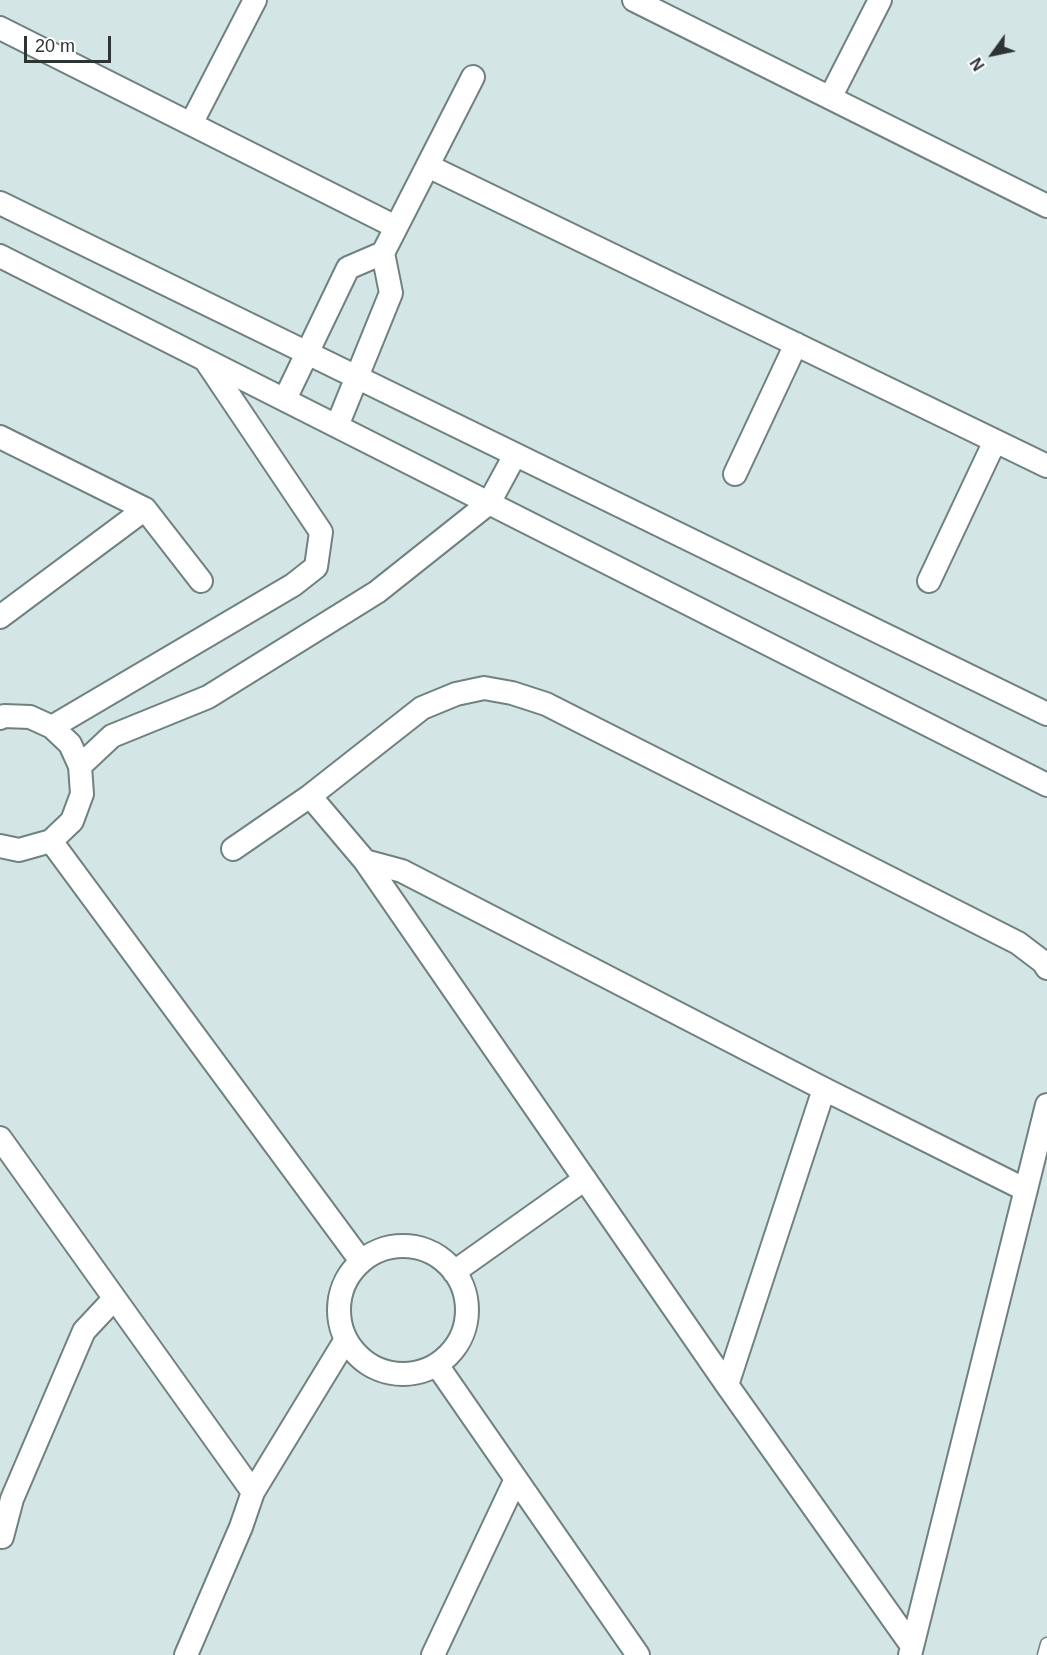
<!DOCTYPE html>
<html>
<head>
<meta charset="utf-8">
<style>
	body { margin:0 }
	#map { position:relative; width:1047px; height:1655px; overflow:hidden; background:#d3e5e4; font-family:Helvetica,sans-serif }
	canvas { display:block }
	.north { position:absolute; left:963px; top:24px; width:60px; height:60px; -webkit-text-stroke:4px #fff; paint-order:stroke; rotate:237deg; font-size:16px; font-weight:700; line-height:24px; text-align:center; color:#2d3434 }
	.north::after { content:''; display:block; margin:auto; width:21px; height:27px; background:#2d3434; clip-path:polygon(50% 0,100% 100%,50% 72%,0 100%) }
	.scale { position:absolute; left:24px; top:36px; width:87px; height:27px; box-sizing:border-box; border:3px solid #2d3434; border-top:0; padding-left:8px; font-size:18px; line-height:21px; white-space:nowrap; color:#2d3434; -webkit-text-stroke:4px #fff; paint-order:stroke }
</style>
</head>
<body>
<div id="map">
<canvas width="1047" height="1655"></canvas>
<div class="north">N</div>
<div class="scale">20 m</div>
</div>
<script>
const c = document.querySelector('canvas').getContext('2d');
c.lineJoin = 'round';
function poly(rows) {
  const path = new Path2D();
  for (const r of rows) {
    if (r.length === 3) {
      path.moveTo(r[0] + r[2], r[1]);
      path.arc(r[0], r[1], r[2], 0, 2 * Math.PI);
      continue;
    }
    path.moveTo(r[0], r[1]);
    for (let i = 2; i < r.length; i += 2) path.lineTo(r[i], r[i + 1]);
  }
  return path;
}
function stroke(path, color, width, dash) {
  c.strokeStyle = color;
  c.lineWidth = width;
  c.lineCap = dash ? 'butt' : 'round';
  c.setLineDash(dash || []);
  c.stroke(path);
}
const lane = poly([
	[1044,1655,1047,1644]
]);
const street = poly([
	[634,0,1047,206],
	[0,28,396,227],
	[831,96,880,0],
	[191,124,255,0],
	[428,166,1047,466],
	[0,203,1047,714],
	[0,256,1047,785],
	[285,399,348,268,383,253],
	[337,426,391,293,383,253,473,77],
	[0,437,145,509,201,581],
	[735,474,796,344],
	[929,581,995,441],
	[0,617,145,509],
	[0,718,4,716,30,717,52,727,70,744,80,766,82,794,72,821,51,841,19,850,0,846],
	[52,727,293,585,316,567,321,532,206,361],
	[80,766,112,736,208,697,377,592,489,503,515,455],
	[310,796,365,861,727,1385,912,1646],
	[51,841,361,1261],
	[233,849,310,796,422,708,456,694,484,688,512,693,546,704,1018,943,1043,962,1047,968],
	[365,861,402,871,824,1089,1026,1190],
	[0,1138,253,1492],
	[403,1310,64],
	[454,1272,585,1179],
	[437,1365,638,1655],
	[727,1385,824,1089],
	[2,1537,12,1499,84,1331,114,1299],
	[186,1655,241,1527,253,1492,345,1341],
	[433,1655,516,1479],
	[910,1655,1047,1105]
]);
stroke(lane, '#708181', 15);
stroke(street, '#708181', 26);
stroke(lane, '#fff', 12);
stroke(street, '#fff', 22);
</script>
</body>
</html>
